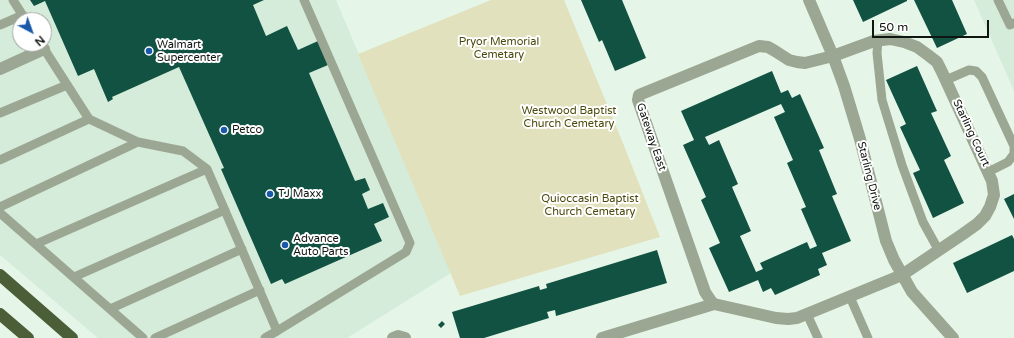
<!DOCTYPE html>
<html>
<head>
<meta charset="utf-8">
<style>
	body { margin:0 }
	#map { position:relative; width:1014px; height:338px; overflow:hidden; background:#e5f6e8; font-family:"Varela Round",sans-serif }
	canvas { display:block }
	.north { position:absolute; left:12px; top:12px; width:40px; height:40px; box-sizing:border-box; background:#fff; border:1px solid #9fa19f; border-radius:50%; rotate:139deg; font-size:11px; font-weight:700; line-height:16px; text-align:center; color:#0f1510 }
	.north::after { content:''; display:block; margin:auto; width:14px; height:18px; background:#1a59aa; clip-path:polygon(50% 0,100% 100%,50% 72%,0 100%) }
	.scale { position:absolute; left:872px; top:20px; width:117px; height:18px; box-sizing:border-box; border:2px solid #0f1510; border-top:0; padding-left:5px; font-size:12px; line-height:14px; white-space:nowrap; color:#0f1510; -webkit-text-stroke:3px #fff; paint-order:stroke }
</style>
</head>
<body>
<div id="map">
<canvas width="1014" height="338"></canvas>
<div class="north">N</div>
<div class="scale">50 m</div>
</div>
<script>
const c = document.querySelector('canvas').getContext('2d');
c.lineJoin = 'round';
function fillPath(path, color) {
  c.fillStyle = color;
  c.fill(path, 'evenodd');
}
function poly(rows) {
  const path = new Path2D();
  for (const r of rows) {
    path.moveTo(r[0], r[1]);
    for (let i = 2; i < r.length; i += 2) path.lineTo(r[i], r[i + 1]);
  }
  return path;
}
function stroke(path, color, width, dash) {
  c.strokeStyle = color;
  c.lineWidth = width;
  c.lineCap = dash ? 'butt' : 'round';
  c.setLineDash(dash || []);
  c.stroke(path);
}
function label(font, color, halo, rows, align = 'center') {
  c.font = font + ' "Varela Round",sans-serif';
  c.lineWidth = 4;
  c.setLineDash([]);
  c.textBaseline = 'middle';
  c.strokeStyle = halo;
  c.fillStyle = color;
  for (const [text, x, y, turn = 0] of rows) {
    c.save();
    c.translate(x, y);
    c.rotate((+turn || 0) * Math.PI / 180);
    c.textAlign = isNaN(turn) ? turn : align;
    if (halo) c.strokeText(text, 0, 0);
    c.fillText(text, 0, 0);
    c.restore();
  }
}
const built = poly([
	[0,0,336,0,451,273,347,338,98,338,0,255],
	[20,20,44,20,44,44,20,44],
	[974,0,1014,0,1014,91]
]);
const green = poly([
	[491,0,564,0,623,143,660,237,460,296,358,54]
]);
const building = poly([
	[30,0,264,0,253,5,266,36,287,26,298,50,318,41,328,65,309,73,355,181,365,178,370,190,362,194,368,209,383,203,389,217,374,224,382,241,285,284,282,279,271,284,221,169,224,168,179,67,112,97,113,99,108,102,94,69,78,76,45,1,34,6],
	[581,0,622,0,646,58,615,71,602,40,599,42],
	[853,0,907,0,907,1,863,22],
	[914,0,952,0,967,34,937,48],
	[917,66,937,111,931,113,951,156,944,160,964,203,933,218,913,173,920,170,900,127,906,124,886,80],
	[772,71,781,93,788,90,792,98,800,94,824,148,819,150,837,194,832,196,851,241,822,253,827,265,818,269,820,275,775,295,771,288,763,292,758,280,729,292,709,248,720,243,701,200,706,197,683,145,694,140,681,111],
	[781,104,785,112,774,117,793,160,787,163,806,207,801,209,817,246,810,249,807,242,760,263,763,269,756,272,740,236,751,231,732,187,738,184,719,140,709,145,705,137],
	[1014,194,1014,219,1004,199],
	[1012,235,1014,239,1014,271,967,293,953,263],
	[657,250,667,283,556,316,555,310,547,312,549,318,484,338,460,338,452,312,539,286,540,290,547,288,546,284],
	[442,321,445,324,441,328,438,325]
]);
const service = poly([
	[13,0,25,19],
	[998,0,1010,25,1014,23],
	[0,25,23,15],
	[878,40,877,53,882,100,902,165,923,222,939,251],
	[41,44,89,119,138,142,183,151,207,169,277,331,265,338],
	[946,80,969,70,976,71,982,77,1014,146],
	[0,113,67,85],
	[0,160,89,119],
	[988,172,1008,162,1014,154,1014,149],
	[0,207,138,142],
	[0,213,143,338],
	[36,244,207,169],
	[74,277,225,210],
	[850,297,868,338],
	[110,309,242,249],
	[807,314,818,338],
	[277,331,406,252,410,243,304,0],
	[155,338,260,290]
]);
const minor = poly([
	[890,39,904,42,917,47,928,55,937,62,942,72,992,181,994,195,990,207,985,216,977,224,963,234,902,275,797,318,788,319,776,318,714,304,711,301,705,292,638,100,639,95,759,46,768,47,775,51,789,60,797,62,805,63,833,56,874,41,890,39],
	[0,69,44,49],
	[393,338,398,336,405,338],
	[602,338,714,304]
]);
const tertiary = poly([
	[809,0,833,56,844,86,860,139,886,241,894,260,912,292,953,338]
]);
const trunk = poly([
	[0,275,72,338],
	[0,314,28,338]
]);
const markers = [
	[149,51,4,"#1a59aa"],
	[224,130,4,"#1a59aa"],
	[270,194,4,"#1a59aa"],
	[285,245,4,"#1a59aa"]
];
const parkNames = [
	["Pryor Memorial",499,42],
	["Cemetary",499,55],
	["Westwood Baptist",569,111],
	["Church Cemetary",569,124],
	["Quioccasin Baptist",590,199],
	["Church Cemetary",590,212]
];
const poiNames = [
	["Walmart",157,45],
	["Supercenter",157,58],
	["Petco",232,130],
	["TJ Maxx",278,194],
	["Advance",293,239],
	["Auto Parts",293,252]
];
const streetNames = [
	["Starling Court",971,133,65],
	["Gateway East",651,137,71],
	["Starling Drive",869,176,76]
];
fillPath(built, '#d4ecd9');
fillPath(green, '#e1e2bd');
fillPath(building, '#115242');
stroke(service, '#9ca793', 9);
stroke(minor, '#9ca793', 12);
stroke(tertiary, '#9ca793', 12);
stroke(trunk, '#4b5e37', 12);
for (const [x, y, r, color] of markers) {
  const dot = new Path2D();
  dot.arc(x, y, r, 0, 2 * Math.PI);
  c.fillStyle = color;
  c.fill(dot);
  stroke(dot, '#fff', 1.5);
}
label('11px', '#4a4a0c', '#fff', parkNames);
label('11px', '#0f1510', '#fff', poiNames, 'left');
label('11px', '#0f1510', '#fff', streetNames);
</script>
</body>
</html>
